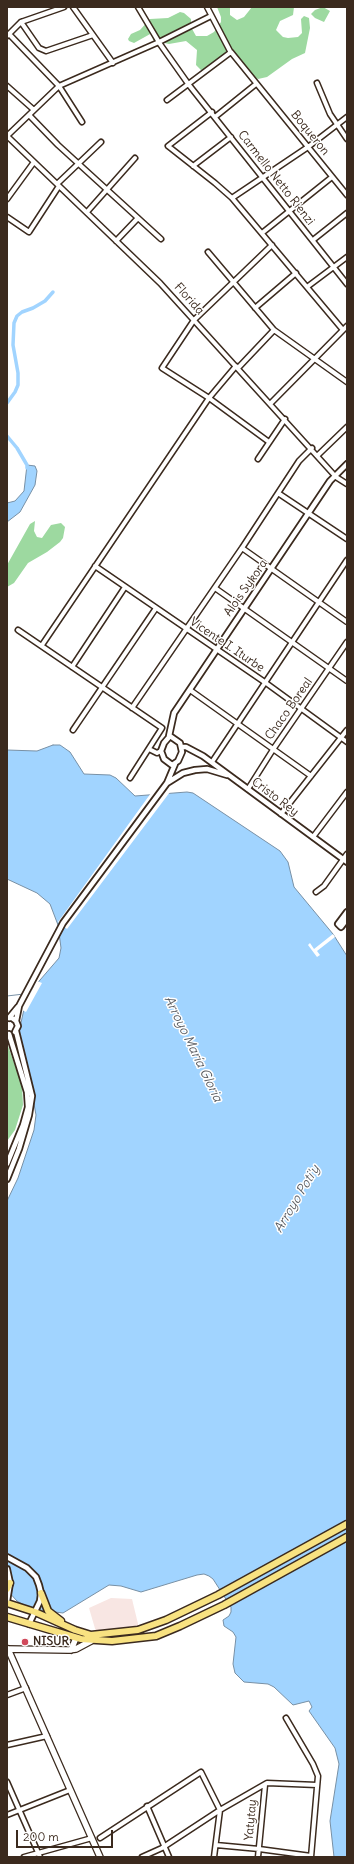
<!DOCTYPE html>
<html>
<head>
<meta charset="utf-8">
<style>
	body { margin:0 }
	#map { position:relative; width:354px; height:1864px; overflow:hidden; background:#fff; font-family:Delius,sans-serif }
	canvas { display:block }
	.frame { position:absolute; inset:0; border:8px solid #3b2a1e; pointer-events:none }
	.scale { position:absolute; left:16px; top:1830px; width:97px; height:18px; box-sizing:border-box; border:2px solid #3b2a1e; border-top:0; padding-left:5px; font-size:12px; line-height:14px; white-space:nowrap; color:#3b2a1e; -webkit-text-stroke:3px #fff; paint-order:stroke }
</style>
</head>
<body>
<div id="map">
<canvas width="354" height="1864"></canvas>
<div class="frame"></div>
<div class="scale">200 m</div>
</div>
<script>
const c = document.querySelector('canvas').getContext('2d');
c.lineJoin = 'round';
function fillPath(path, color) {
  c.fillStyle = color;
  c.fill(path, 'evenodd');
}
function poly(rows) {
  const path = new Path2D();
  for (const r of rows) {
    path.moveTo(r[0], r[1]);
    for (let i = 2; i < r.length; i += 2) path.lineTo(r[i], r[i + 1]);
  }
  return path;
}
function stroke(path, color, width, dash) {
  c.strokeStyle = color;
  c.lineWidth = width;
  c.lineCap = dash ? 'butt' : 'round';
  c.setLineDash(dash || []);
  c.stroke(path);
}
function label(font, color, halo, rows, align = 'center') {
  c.font = font + ' Delius,sans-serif';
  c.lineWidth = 3;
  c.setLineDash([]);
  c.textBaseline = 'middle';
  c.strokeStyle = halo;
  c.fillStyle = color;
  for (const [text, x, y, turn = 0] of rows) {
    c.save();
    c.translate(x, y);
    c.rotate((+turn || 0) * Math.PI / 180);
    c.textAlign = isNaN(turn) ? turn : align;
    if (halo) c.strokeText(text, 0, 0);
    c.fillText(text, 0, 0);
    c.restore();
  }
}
const built = poly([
	[111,1598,132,1599,139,1628,96,1632,89,1608]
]);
const green = poly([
	[217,7,230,7,230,15,237,20,244,17,252,7,294,7,293,15,280,21,276,30,283,37,288,38,298,37,302,33,301,19,304,16,309,18,310,28,305,53,292,59,267,77,258,79,253,76,241,61,233,55,229,55,204,71,201,70,196,65,197,50,186,41,169,44,155,41,153,40,152,33,134,43,129,41,128,39,131,34,140,30,150,19,168,18,180,12,184,13,191,19,191,27,196,36,207,36,214,32,221,22,221,17],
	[323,7,330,11,324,22,315,18,311,14,315,10],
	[35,521,34,531,37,537,42,538,51,525,61,523,65,527,63,538,60,542,47,552,28,563,14,583,7,587,7,565,30,524],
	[7,1043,22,1086,23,1105,15,1130,7,1141]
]);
const water = poly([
	[27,465,35,466,37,471,35,485,20,512,7,522,7,503,15,501,24,491,27,465],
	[53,745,60,745,70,752,84,774,110,775,116,778,135,796,187,792,193,793,280,851,288,862,294,887,333,934,347,956,347,1857,334,1857,330,1821,339,1764,335,1748,309,1711,312,1707,309,1701,293,1705,274,1687,268,1684,244,1682,235,1673,233,1664,236,1637,233,1632,224,1626,223,1620,229,1616,231,1612,231,1607,213,1579,209,1576,204,1574,197,1575,141,1592,121,1586,109,1585,63,1613,31,1609,17,1601,7,1590,7,1201,18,1178,34,1130,36,1115,32,1093,19,1046,19,1032,24,1009,34,987,59,958,61,948,58,925,50,904,37,893,7,879,7,750,37,751,53,745]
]);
const pier = poly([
	[170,792,67,929,58,922,151,793],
	[333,934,335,937,317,951,320,955,317,957,308,945,310,943,314,949],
	[37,981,42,983,26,1012,22,1010,22,1008]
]);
const stream = poly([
	[7,996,24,994]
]);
const canal = poly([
	[7,403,15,392,18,385,18,373,13,345,14,323,17,316,22,312,33,308,45,301,53,292],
	[7,436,17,448,27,465,27,468]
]);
const minor = poly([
	[73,7,113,63],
	[138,7,160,44,189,85,347,284],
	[207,7,231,53],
	[21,22,39,48,46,51,93,35],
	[9,34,59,86,82,122],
	[7,36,21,22,64,7],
	[317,83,330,114,347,139],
	[7,86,34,110],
	[167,100,231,52,347,195],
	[212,112,168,146,215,183,232,198,343,330],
	[29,115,58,145,161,239],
	[215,117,256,84],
	[7,136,160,283,336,477,347,484],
	[7,136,59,86,159,42,211,16],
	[193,166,231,137],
	[57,184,101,142],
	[232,198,308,147,347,117],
	[7,199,34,162],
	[87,212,135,158],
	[7,217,29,232,59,186],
	[262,233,332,177],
	[313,240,347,213],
	[116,241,138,218],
	[208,252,274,330,347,382],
	[307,287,347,257],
	[255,308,296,273],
	[238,368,274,330],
	[271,403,347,326],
	[269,442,209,398,162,368,194,320,272,245],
	[318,455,347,427],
	[258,459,285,419],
	[278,493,347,539],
	[242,548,347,622],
	[95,566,266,683,347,742],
	[215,588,347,681],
	[18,630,162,728,130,778],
	[42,645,209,398,236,366],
	[72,667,125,587],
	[190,690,311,776],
	[132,708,242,548,299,461,312,448],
	[73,730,156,608],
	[149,749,157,753,161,751],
	[212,762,347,560],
	[248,789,274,748,347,642],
	[281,814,347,730],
	[313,837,347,792],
	[316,892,324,886,347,854],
	[7,1695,26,1688],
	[286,1718,313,1764,318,1776,311,1857],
	[7,1745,47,1736],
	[7,1782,40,1857],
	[147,1806,169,1857],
	[7,1815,70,1790],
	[100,1838,201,1772,220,1810,214,1857],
	[216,1845,259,1849,311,1856],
	[24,1857,92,1838],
	[142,1857,162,1848,220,1810,267,1783,317,1785],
	[258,1857,265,1785]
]);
const tertiary = poly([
	[169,736,174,713,330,481,347,464],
	[170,736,180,743,182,752,178,761,172,765,164,759,161,751,164,743,170,736],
	[182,747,186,747,203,756,347,862],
	[167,783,183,773,195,770,207,769,227,775],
	[347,912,338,924,341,927,347,919],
	[7,1018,12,1018,16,1021,18,1026,15,1032],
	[9,1018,18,1007],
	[16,1021,19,1006,63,923,167,783,175,764],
	[7,1164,23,1125,28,1107,27,1092,9,1034],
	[7,1179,19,1149,29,1115,32,1096,16,1031],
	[7,1557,27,1568,36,1577,39,1585,41,1593,40,1601,29,1624],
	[7,1569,10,1583,7,1601]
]);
const secondary = poly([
	[7,1649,68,1650,76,1649,91,1641],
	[8,1649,100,1857],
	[71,1650,76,1638]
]);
const trunk = poly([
	[7,1589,10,1583],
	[41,1593,48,1611,61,1621],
	[7,1603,35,1612,75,1630,91,1635,138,1630,166,1620,218,1595,347,1524],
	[7,1617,81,1639,112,1641,156,1636,180,1626,224,1605,347,1537]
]);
const markers = [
	[25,1642,4,"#d1495b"]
];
const streetNames = [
	["Boqueron",310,133,51],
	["Carmello Netto Rienzi",276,178,52],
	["Florida",189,299,48],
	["Alois Sykora",246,588,-55],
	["Vicente I. Iturbe",227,645,34],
	["Chaco Boreal",289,709,-55],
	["Cristo Rey",275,797,37],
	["Yatytay",251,1820,-85]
];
const poiNames = [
	["NISUR",33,1642]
];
const waterNames = [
	["Arroyo María Gloria",193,1049,64],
	["Arroyo Poti'y",297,1199,-59]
];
fillPath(built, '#f8e6e3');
fillPath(green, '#9dd9a0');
fillPath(water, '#a1d4ff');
stroke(water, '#7890a5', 1);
fillPath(pier, '#fff');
stroke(stream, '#7890a5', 1);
stroke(canal, '#a1d4ff', 3.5);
stroke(minor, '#3b2a1e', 7);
stroke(tertiary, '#3b2a1e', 8);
stroke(secondary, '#3b2a1e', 8);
stroke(trunk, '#3b2a1e', 9);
stroke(minor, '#fff', 4);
stroke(tertiary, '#fff', 4.5);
stroke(secondary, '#fff', 5.5);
stroke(trunk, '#f8e281', 6);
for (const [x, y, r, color] of markers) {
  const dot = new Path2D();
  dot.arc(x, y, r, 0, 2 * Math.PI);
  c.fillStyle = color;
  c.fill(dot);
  stroke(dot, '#fff', 1.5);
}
label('12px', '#3b2a1e', '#fff', streetNames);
label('bold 12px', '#3b2a1e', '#fff', poiNames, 'left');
label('italic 13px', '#5a5d62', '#fff', waterNames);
</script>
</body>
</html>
